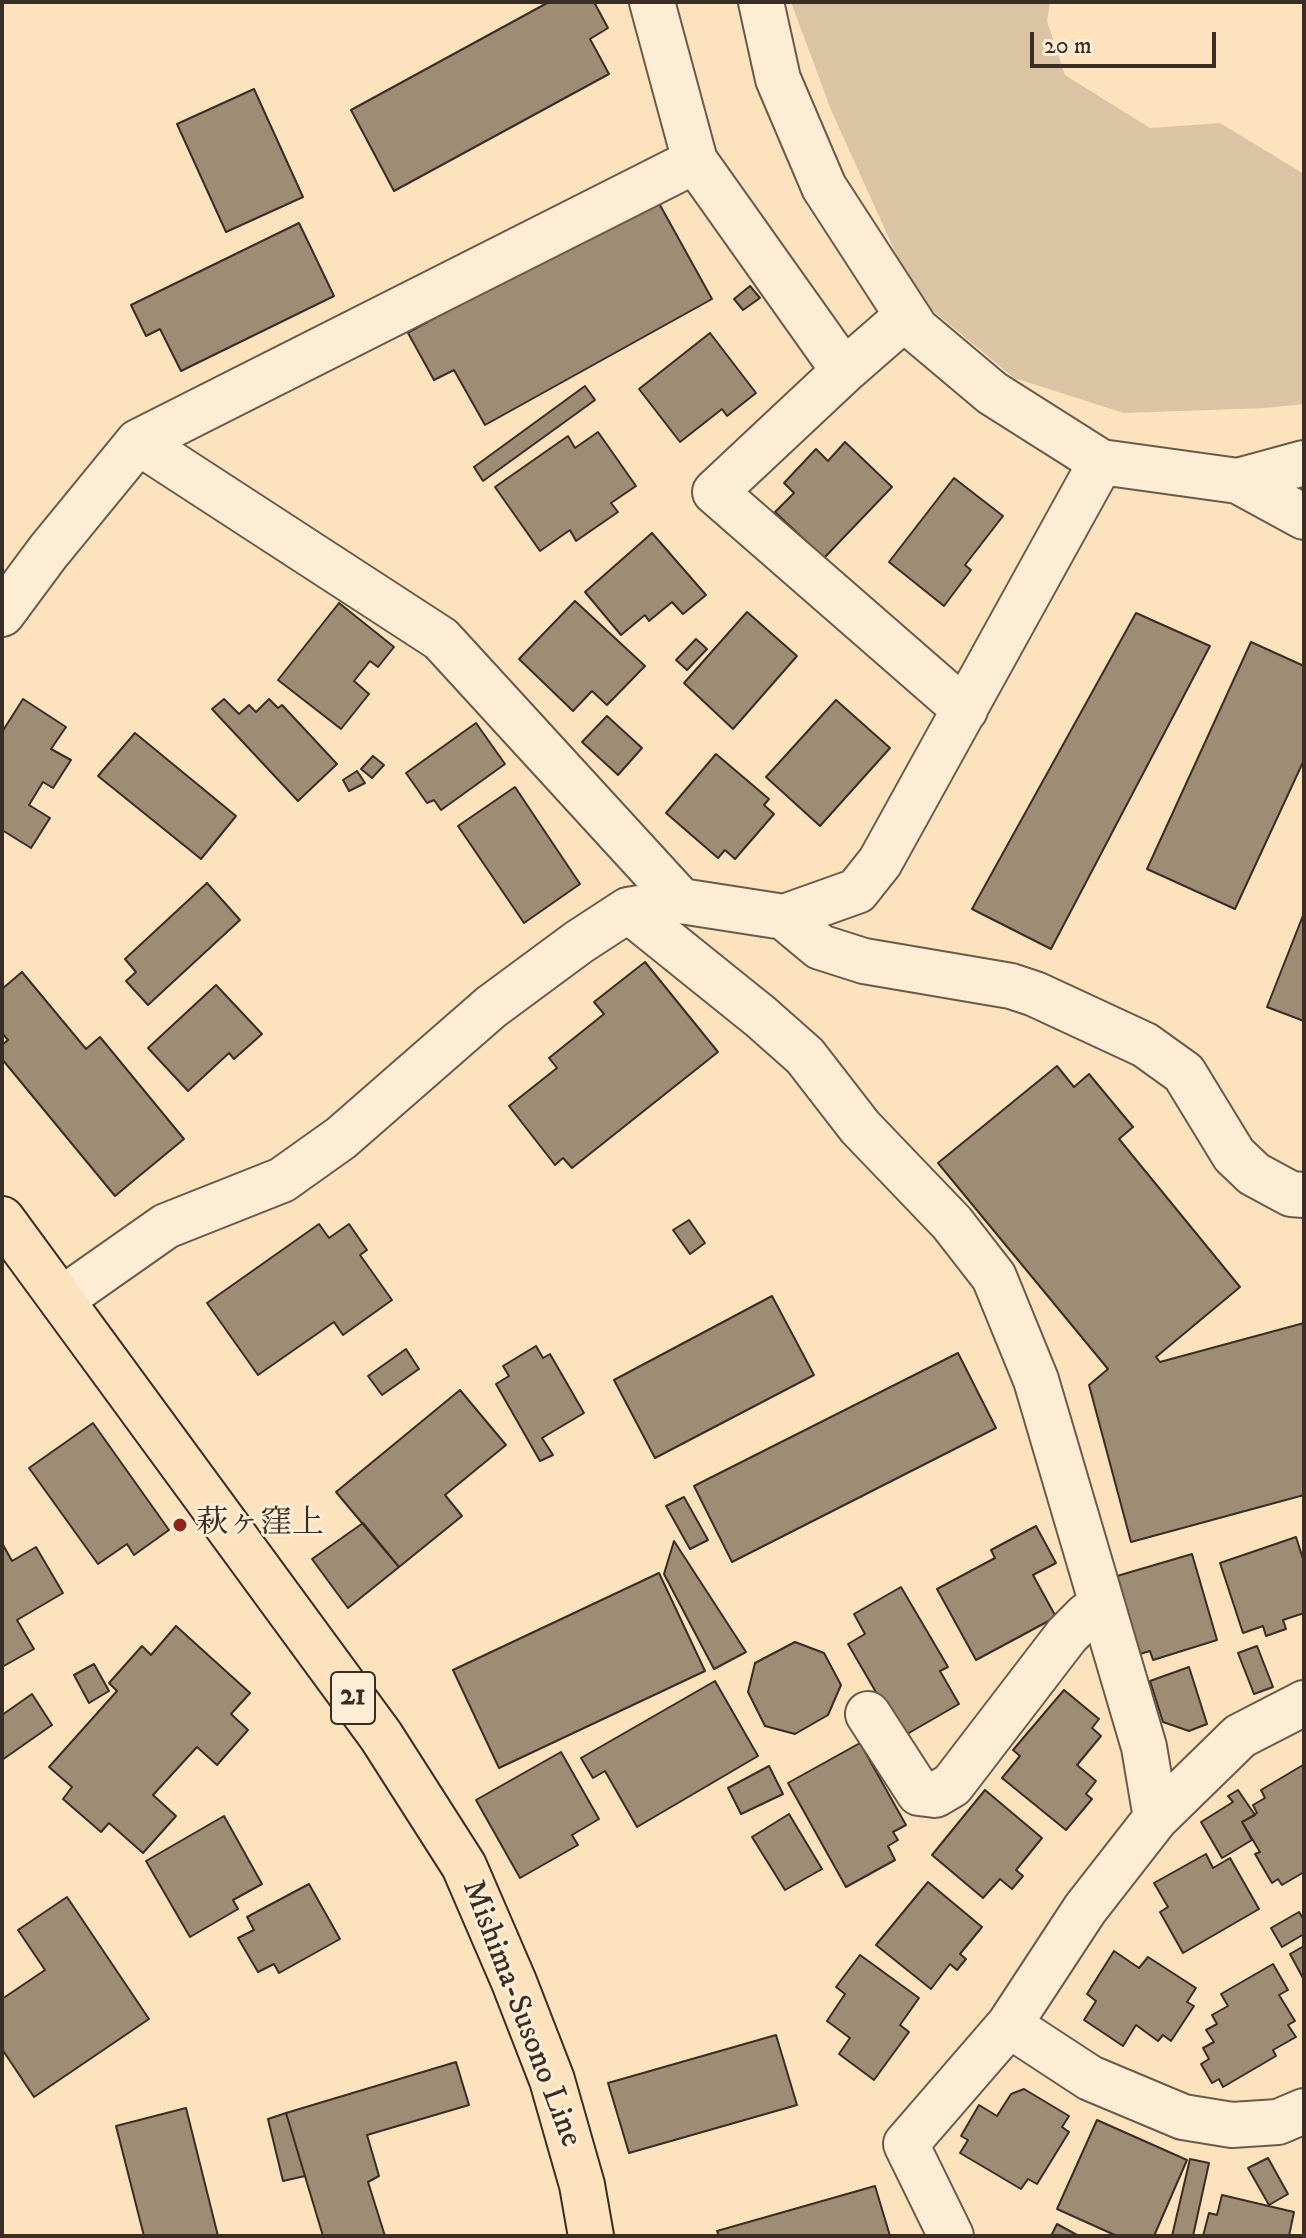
<!DOCTYPE html>
<html>
<head>
<meta charset="utf-8">
<style>
	body { margin:0 }
	#map { position:relative; width:1306px; height:2238px; overflow:hidden; background:#fce3be; font-family:"IM FELL DW Pica",serif }
	canvas { display:block }
	.frame { position:absolute; inset:0; border:4px solid #3a2d25; pointer-events:none }
	.scale { position:absolute; left:1030px; top:32px; width:186px; height:36px; box-sizing:border-box; border:4px solid #3a2d25; border-top:0; padding-left:10px; font-size:24px; line-height:28px; white-space:nowrap; color:#3a2d25; -webkit-text-stroke:6px #fdedd5; paint-order:stroke }
</style>
</head>
<body>
<div id="map">
<canvas width="1306" height="2238"></canvas>
<div class="frame"></div>
<div class="scale">20 m</div>
</div>
<script>
const c = document.querySelector('canvas').getContext('2d');
c.lineJoin = 'round';
function fillPath(path, color) {
  c.fillStyle = color;
  c.fill(path, 'evenodd');
}
function poly(rows) {
  const path = new Path2D();
  for (const r of rows) {
    path.moveTo(r[0], r[1]);
    for (let i = 2; i < r.length; i += 2) path.lineTo(r[i], r[i + 1]);
  }
  return path;
}
function stroke(path, color, width, dash) {
  c.strokeStyle = color;
  c.lineWidth = width;
  c.lineCap = dash ? 'butt' : 'round';
  c.setLineDash(dash || []);
  c.stroke(path);
}
function label(font, color, halo, rows, align = 'center') {
  c.font = font + ' "IM FELL DW Pica","Noto Serif JP",serif';
  c.lineWidth = 6;
  c.setLineDash([]);
  c.textBaseline = 'middle';
  c.strokeStyle = halo;
  c.fillStyle = color;
  for (const [text, x, y, turn = 0] of rows) {
    c.save();
    c.translate(x, y);
    c.rotate((+turn || 0) * Math.PI / 180);
    c.textAlign = isNaN(turn) ? turn : align;
    if (halo) c.strokeText(text, 0, 0);
    c.fillText(text, 0, 0);
    c.restore();
  }
}
const green = poly([
	[791,2,1050,2,1047,21,1065,75,1150,128,1220,123,1304,174,1304,404,1266,408,1124,413,1014,378,915,296,831,110]
]);
const building = poly([
	[549,2,594,2,608,28,590,39,609,74,394,191,351,110,549,2],
	[254,89,303,197,226,232,177,124,254,89],
	[655,196,712,299,485,425,454,370,434,380,408,333,655,196],
	[299,223,334,296,181,371,160,329,146,336,131,305,299,223],
	[750,286,760,298,743,310,734,299,750,286],
	[710,333,756,393,727,416,722,409,680,442,639,389,710,333],
	[585,386,595,400,483,481,474,467,585,386],
	[598,432,636,486,611,503,618,512,576,541,570,530,540,551,495,487,568,436,575,448,598,432],
	[845,442,892,487,824,558,775,512,794,493,784,483,816,449,828,461,845,442],
	[954,478,1003,516,965,565,971,570,944,606,889,562,954,478],
	[652,533,706,595,683,614,672,602,649,621,645,615,621,635,585,592,652,533],
	[575,601,645,666,607,705,592,691,573,711,519,659,575,601],
	[339,603,394,647,378,667,370,661,354,681,369,694,341,729,278,680,339,603],
	[747,612,797,656,733,729,684,683,747,612],
	[1136,613,1210,646,1051,949,972,909,1136,613],
	[696,639,707,649,687,670,676,660,696,639],
	[1251,642,1304,666,1304,760,1235,909,1147,869,1251,642],
	[23,699,66,727,51,749,71,760,53,788,43,782,29,805,50,818,31,848,2,830,2,732,23,699],
	[224,699,239,714,249,705,256,712,269,699,278,708,282,705,337,764,298,801,212,709,224,699],
	[836,700,890,748,820,826,766,777,836,700],
	[607,716,642,748,618,775,582,742,607,716],
	[476,723,505,764,441,810,434,800,427,803,406,773,476,723],
	[135,733,236,816,201,859,98,776,135,733],
	[716,754,769,799,764,805,774,814,735,859,725,850,718,858,666,813,716,754],
	[373,756,384,765,372,778,361,769,373,756],
	[357,771,365,783,349,791,343,780,357,771],
	[515,787,580,884,524,923,458,826,515,787],
	[207,883,240,920,148,1005,126,981,136,972,125,959,207,883],
	[1304,913,1304,1021,1267,1007,1304,913],
	[645,962,718,1052,572,1168,563,1158,555,1165,509,1106,557,1068,549,1058,604,1014,594,1002,645,962],
	[22,972,86,1049,100,1037,184,1139,115,1196,2,1059,2,1045,8,1040,2,1033,2,989,22,972],
	[216,985,262,1034,234,1059,229,1053,188,1091,148,1048,216,985],
	[1057,1066,1074,1087,1089,1074,1133,1127,1119,1139,1240,1287,1156,1357,1160,1362,1304,1323,1304,1495,1131,1542,1089,1385,1108,1369,938,1163,1057,1066],
	[689,1220,705,1243,690,1254,673,1230,689,1220],
	[319,1224,329,1238,349,1224,367,1250,360,1255,392,1300,343,1335,334,1322,258,1375,207,1303,319,1224],
	[772,1296,814,1375,655,1458,614,1380,772,1296],
	[536,1346,543,1358,550,1354,584,1413,542,1438,553,1455,540,1461,496,1384,509,1376,503,1366,536,1346],
	[406,1349,419,1369,382,1395,368,1376,406,1349],
	[958,1353,996,1428,732,1562,694,1486,958,1353],
	[460,1390,506,1445,445,1495,462,1516,399,1567,336,1492,460,1390],
	[93,1423,169,1530,134,1555,127,1544,98,1564,29,1468,93,1423],
	[684,1497,708,1540,690,1549,666,1506,684,1497],
	[363,1523,399,1567,348,1608,312,1559,363,1523],
	[1036,1526,1056,1563,1033,1575,1056,1617,976,1660,937,1589,995,1558,991,1550,1036,1526],
	[1296,1537,1304,1562,1304,1613,1283,1620,1286,1629,1266,1636,1263,1626,1243,1633,1220,1563,1296,1537],
	[674,1541,746,1652,714,1669,664,1574,674,1541],
	[2,1543,12,1561,36,1547,63,1593,17,1620,34,1649,2,1667,2,1543],
	[1192,1554,1217,1640,1153,1660,1150,1651,1140,1654,1117,1576,1192,1554],
	[659,1573,705,1671,499,1768,453,1670,659,1573],
	[901,1587,948,1667,940,1671,959,1704,902,1737,848,1644,865,1634,854,1614,901,1587],
	[176,1626,250,1693,231,1714,248,1730,217,1765,197,1747,153,1795,176,1816,143,1853,109,1823,101,1832,63,1799,72,1787,49,1767,117,1691,109,1683,142,1646,151,1655,176,1626],
	[795,1642,824,1653,841,1685,828,1715,795,1734,765,1726,748,1692,755,1663,795,1642],
	[1257,1646,1273,1687,1254,1694,1238,1653,1257,1646],
	[94,1664,109,1691,89,1703,74,1675,94,1664],
	[1189,1667,1207,1724,1189,1731,1163,1722,1150,1681,1189,1667],
	[715,1681,758,1756,637,1827,605,1771,593,1778,581,1758,715,1681],
	[1064,1690,1099,1719,1092,1728,1101,1736,1077,1765,1096,1781,1086,1794,1092,1799,1066,1830,1002,1778,1020,1756,1013,1750,1064,1690],
	[32,1694,52,1725,2,1760,2,1715,32,1694],
	[860,1743,906,1825,893,1832,898,1840,888,1846,895,1860,846,1887,788,1783,860,1743],
	[561,1752,599,1819,572,1835,578,1845,520,1878,476,1800,561,1752],
	[1303,1765,1304,1872,1282,1885,1278,1879,1272,1883,1255,1854,1260,1852,1242,1822,1257,1813,1253,1805,1265,1798,1261,1790,1303,1765],
	[769,1766,783,1794,741,1814,728,1788,769,1766],
	[985,1790,1042,1838,1016,1870,1023,1876,1012,1889,1000,1879,983,1898,932,1855,985,1790],
	[1238,1790,1255,1815,1242,1822,1252,1840,1222,1858,1201,1822,1233,1802,1228,1796,1238,1790],
	[789,1814,822,1869,785,1890,752,1837,789,1814],
	[224,1816,262,1884,233,1900,238,1909,190,1937,146,1861,224,1816],
	[1206,1854,1213,1868,1230,1858,1259,1909,1183,1953,1160,1912,1168,1907,1154,1883,1206,1854],
	[928,1882,982,1927,960,1954,966,1959,957,1970,950,1964,931,1989,876,1945,928,1882],
	[309,1884,340,1939,279,1973,274,1964,258,1972,238,1938,254,1930,247,1917,309,1884],
	[67,1897,149,2019,34,2097,2,2049,2,1999,45,1970,18,1930,67,1897],
	[1299,1912,1304,1920,1304,1934,1282,1947,1271,1928,1299,1912],
	[1304,1946,1304,1980,1290,1954,1304,1946],
	[1114,1951,1139,1968,1148,1957,1196,1988,1187,2002,1194,2006,1171,2041,1163,2035,1158,2041,1136,2025,1123,2046,1084,2020,1096,2001,1087,1994,1114,1951],
	[860,1955,919,1998,900,2025,909,2032,874,2080,839,2054,850,2038,827,2021,845,1994,836,1987,860,1955],
	[1273,1964,1288,1990,1279,1995,1295,2021,1288,2025,1296,2037,1273,2050,1276,2056,1223,2087,1219,2079,1212,2083,1201,2064,1209,2059,1203,2048,1214,2042,1206,2030,1217,2024,1212,2015,1228,2006,1221,1994,1273,1964],
	[776,2035,797,2105,629,2153,608,2083,776,2035],
	[456,2062,469,2105,367,2135,379,2176,368,2182,385,2236,323,2236,286,2113,456,2062],
	[1024,2089,1069,2116,1062,2127,1069,2132,1037,2184,1028,2179,1021,2189,960,2153,968,2140,961,2136,979,2105,997,2116,1011,2094,1024,2089],
	[186,2108,218,2236,144,2236,116,2126,186,2108],
	[286,2113,305,2176,283,2181,268,2119,286,2113],
	[1097,2120,1187,2160,1154,2236,1117,2236,1057,2209,1097,2120],
	[1268,2158,1288,2194,1269,2205,1248,2168,1268,2158],
	[1190,2159,1209,2163,1193,2236,1172,2236,1190,2159],
	[875,2186,890,2236,719,2236,717,2231,875,2186],
	[1222,2195,1294,2212,1289,2236,1203,2236,1209,2213,1217,2215,1222,2195],
	[1057,2224,1079,2236,1051,2236,1057,2224]
]);
const minor = poly([
	[652,2,695,161],
	[761,2,778,79,824,187,916,329,992,393,1101,462,1238,481,1304,463],
	[844,371,907,316],
	[138,442,441,639,681,901],
	[1238,481,1304,517],
	[2,614,48,552,138,442,695,161,844,371,715,492,965,710],
	[628,910,761,1017,805,1056,860,1127,952,1223,994,1277,1036,1380,1144,1747,1156,1818],
	[784,917,820,947,864,961,1011,986,1035,994,1145,1045,1184,1073,1234,1155,1254,1174,1291,1194,1304,1195],
	[62,1299,166,1226,282,1180,341,1138,491,1007,579,942,628,910,681,901,784,917,857,891,880,862,1101,462],
	[868,1714,919,1793,935,1795,952,1785,1067,1635,1087,1615,1102,1606],
	[1009,2025,1090,2078,1183,2117,1232,2125,1278,2122,1304,2111],
	[951,2236,906,2144,1009,2025,1085,1909,1156,1818,1240,1736,1304,1703]
]);
const primary = poly([
	[2,1219,381,1736,464,1866,514,1982,552,2080,582,2185,591,2236]
]);
const markers = [
	[180,1525,8,"#8f2418"]
];
const shields = [
	[353,1698,44]
];
const shieldNames = [
	["21",353,1698]
];
const poiNames = [
	["萩ヶ窪上",196,1525]
];
const streetNames = [
	["Mishima-Susono Line",520,2014,69]
];
fillPath(green, '#dbc4a4');
fillPath(building, '#9f8c75');
stroke(building, '#3a2d25', 2);
stroke(minor, '#6a5a4b', 48);
stroke(primary, '#3a2d25', 48);
stroke(minor, '#fdedd5', 44);
stroke(primary, '#fce3be', 44);
for (const [x, y, r, color] of markers) {
  const dot = new Path2D();
  dot.arc(x, y, r, 0, 2 * Math.PI);
  c.fillStyle = color;
  c.fill(dot);
  stroke(dot, '#fdedd5', 3);
}
for (const [x, y, w] of shields) {
  const box = new Path2D();
  box.roundRect(x - w / 2, y - 26, w, 52, 6);
  c.fillStyle = '#fdedd5';
  c.fill(box);
  stroke(box, '#3a2d25', 2);
}
label('bold 30px', '#3a2d25', null, shieldNames);
label('32px', '#3a2d25', '#fdedd5', poiNames, 'left');
label('32px', '#3a2d25', '#fdedd5', streetNames);
</script>
</body>
</html>
